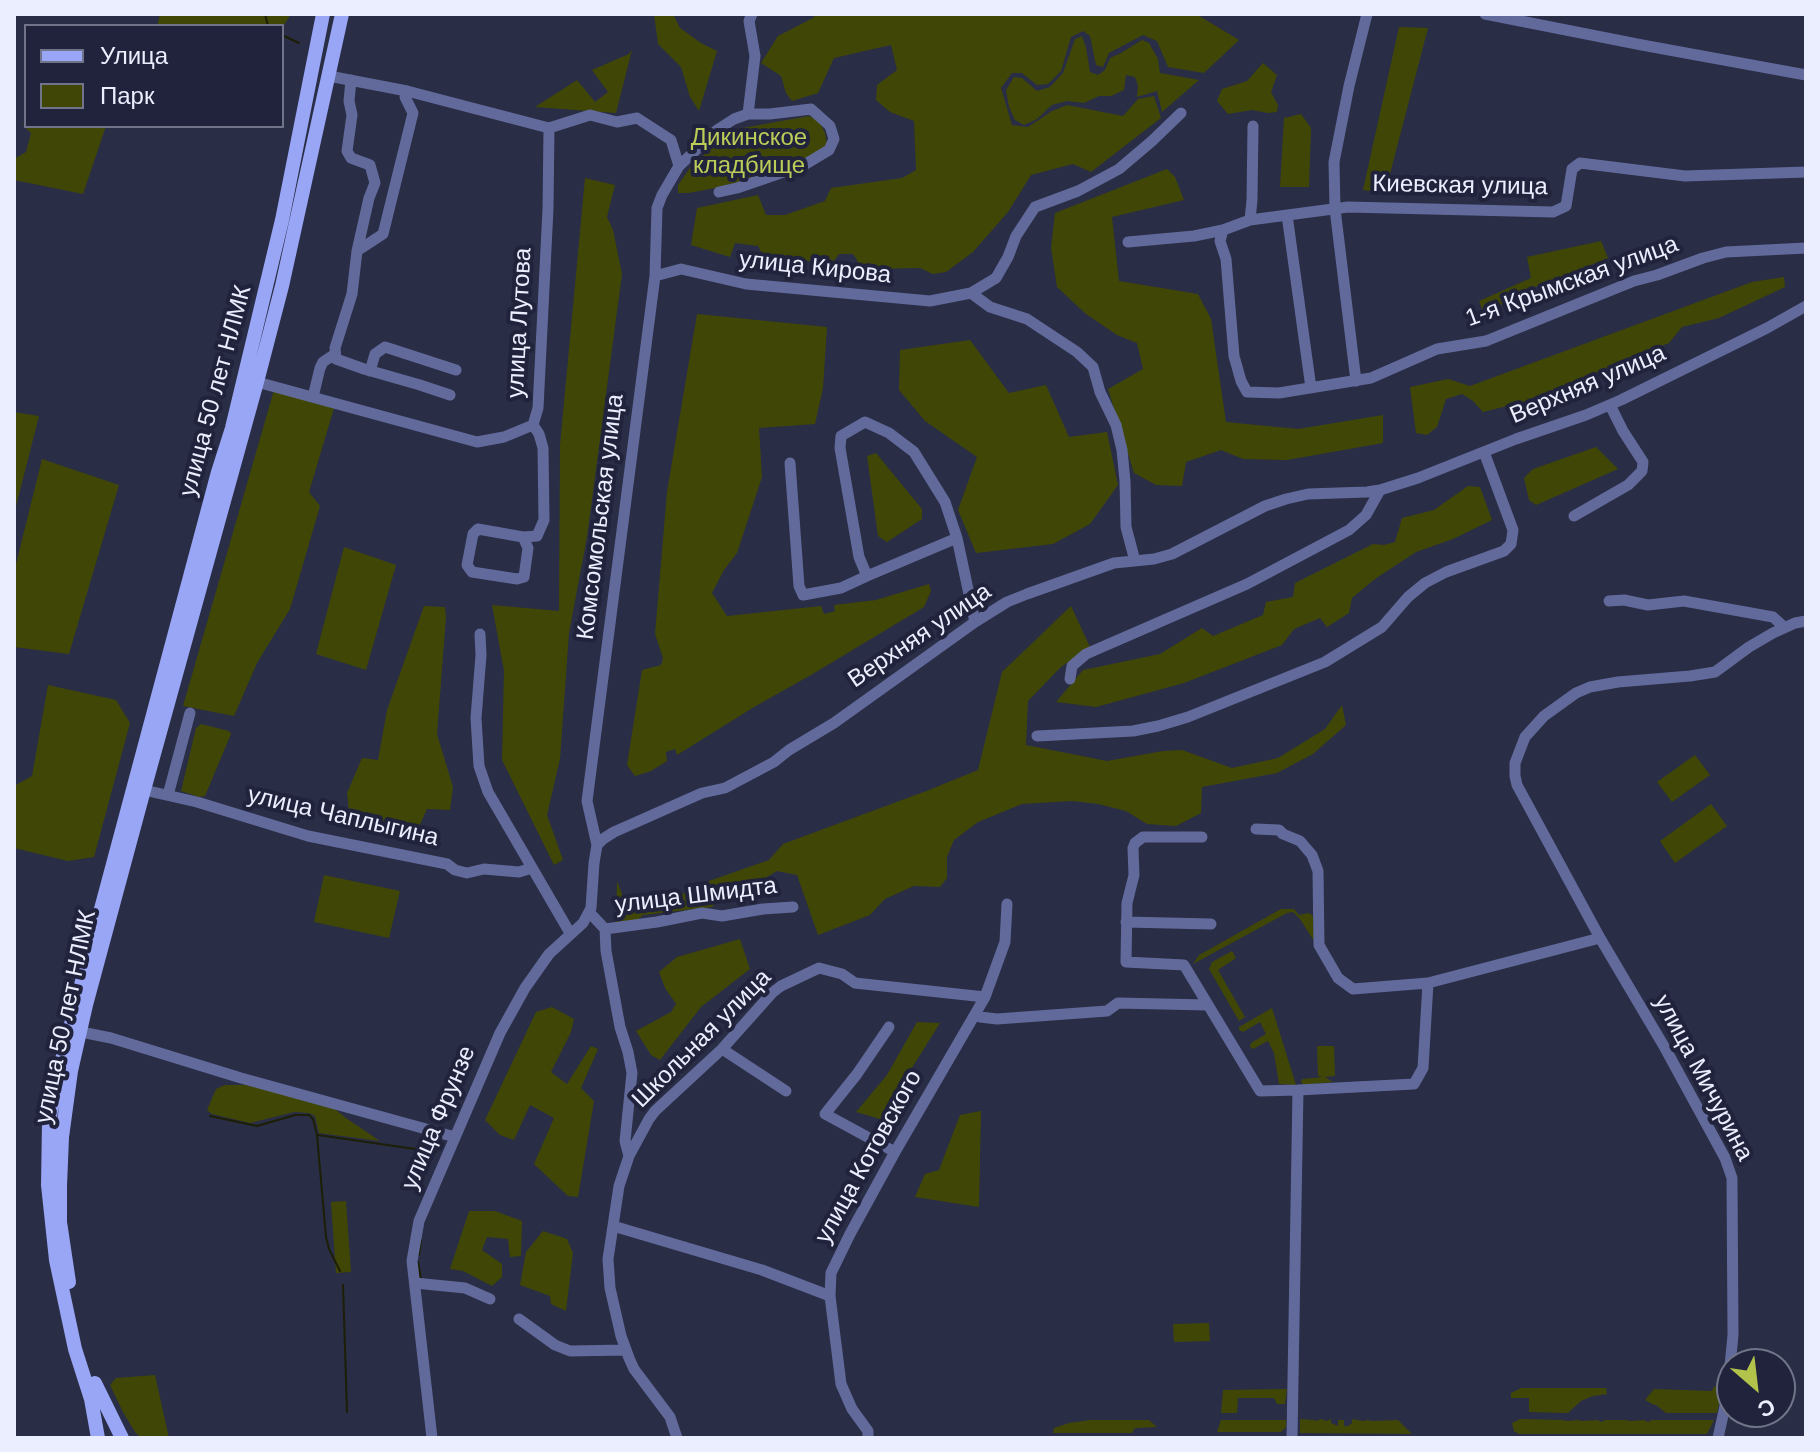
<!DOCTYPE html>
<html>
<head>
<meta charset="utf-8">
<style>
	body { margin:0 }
	#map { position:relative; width:1820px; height:1452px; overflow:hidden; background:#292d45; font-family:Helvetica,sans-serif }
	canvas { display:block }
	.frame { position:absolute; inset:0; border:16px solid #ebeefe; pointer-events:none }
	.legend { position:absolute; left:24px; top:24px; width:260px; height:104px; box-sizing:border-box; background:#20233b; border:2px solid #717489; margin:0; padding:10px 14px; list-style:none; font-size:24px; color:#ebeefe }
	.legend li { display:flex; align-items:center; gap:16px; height:40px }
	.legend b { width:40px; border:2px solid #717489 }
	.north { position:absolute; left:1716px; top:1348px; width:80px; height:80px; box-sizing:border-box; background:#20233b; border:2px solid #717489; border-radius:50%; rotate:152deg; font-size:22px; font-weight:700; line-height:32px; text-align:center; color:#ebeefe }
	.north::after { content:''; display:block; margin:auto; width:28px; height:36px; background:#b2c34c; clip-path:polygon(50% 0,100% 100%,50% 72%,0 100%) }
</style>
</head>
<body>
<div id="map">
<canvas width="1820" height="1452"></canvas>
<div class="frame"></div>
<ul class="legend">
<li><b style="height:10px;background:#99a5f5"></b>Улица</li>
<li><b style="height:22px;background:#404706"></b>Парк</li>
</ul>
<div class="north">С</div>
</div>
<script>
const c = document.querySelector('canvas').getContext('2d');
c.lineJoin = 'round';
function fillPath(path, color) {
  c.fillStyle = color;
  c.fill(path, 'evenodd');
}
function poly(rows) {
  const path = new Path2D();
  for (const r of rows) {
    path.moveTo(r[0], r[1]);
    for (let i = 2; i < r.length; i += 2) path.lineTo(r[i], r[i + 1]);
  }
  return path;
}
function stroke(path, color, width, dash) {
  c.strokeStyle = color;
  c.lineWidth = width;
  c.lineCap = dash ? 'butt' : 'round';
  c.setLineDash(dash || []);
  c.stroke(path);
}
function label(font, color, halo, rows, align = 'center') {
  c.font = font + ' Helvetica,sans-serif';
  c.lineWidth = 8;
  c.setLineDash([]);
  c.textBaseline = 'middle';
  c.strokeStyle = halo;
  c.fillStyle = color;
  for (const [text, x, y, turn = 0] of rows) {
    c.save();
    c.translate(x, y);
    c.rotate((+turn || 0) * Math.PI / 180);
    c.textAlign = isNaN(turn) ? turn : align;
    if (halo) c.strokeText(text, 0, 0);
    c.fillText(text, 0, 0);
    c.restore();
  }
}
const green = poly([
	[160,14,291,14,282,28,282,26,157,26],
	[654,14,673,14,680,28,701,43,717,51,699,111,690,97,681,67,658,44],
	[816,14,1196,14,1239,40,1204,73,1168,67,1157,41,1143,35,1109,53,1103,67,1096,65,1090,36,1083,31,1071,37,1061,71,1048,84,1037,85,1022,73,1012,73,1001,88,1012,125,1028,127,1052,111,1067,105,1123,116,1138,99,1154,96,1161,118,1091,172,1073,164,1031,175,1008,212,973,252,946,272,933,274,920,268,874,269,867,278,860,276,857,260,853,254,839,254,831,265,819,266,809,261,762,253,758,246,735,243,730,257,691,245,697,208,758,195,766,215,785,215,825,201,831,188,902,178,916,170,914,121,890,112,876,100,877,85,897,70,891,45,834,58,818,93,792,101,786,93,781,76,761,63,778,36,813,18],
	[1399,27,1428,28,1385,193,1363,190],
	[1082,36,1086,48,1090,72,1098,75,1105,70,1110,58,1121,53,1142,40,1149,43,1158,59,1160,73,1199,80,1162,112,1157,91,1137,97,1138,86,1135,77,1126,75,1124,90,1111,96,1099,96,1084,103,1067,101,1052,105,1037,119,1024,125,1015,120,1009,107,1006,90,1014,77,1022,78,1037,91,1050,87,1063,73,1075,39],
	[632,50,616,113,535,107,577,80,595,102,608,92,592,70,629,54],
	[1263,63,1277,75,1271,92,1278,105,1277,112,1268,113,1252,110,1228,114,1217,101,1222,89,1247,81],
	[1301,114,1311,128,1309,187,1280,187,1284,118],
	[809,116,819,121,825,133,827,144,822,150,796,162,736,184,689,193,678,193,678,185,690,168,707,152,737,129],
	[26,120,26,126,106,126,83,194,14,180,14,159,26,152,31,133,23,125],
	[1167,169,1175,177,1184,200,1112,217,1119,281,1198,294,1211,319,1226,422,1298,429,1383,415,1383,443,1287,460,1243,459,1221,450,1186,462,1182,486,1156,485,1134,473,1108,389,1143,369,1137,343,1117,335,1086,314,1057,287,1051,248,1055,213],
	[585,178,615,185,607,217,613,230,622,274,587,537,569,633,560,759,547,815,563,860,554,865,502,760,504,671,492,605,559,611,560,445],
	[1601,241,1608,258,1528,290,1484,314,1479,301,1531,278,1527,257],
	[1784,277,1785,287,1719,318,1682,327,1669,343,1523,402,1483,412,1473,401,1462,394,1446,399,1437,427,1427,435,1416,433,1410,387,1448,379,1470,386,1752,282],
	[697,314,827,327,823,388,815,424,759,428,762,477,737,553,724,570,712,593,727,616,821,606,824,614,835,611,834,605,876,600,929,584,931,591,924,607,811,675,754,707,677,755,675,749,666,752,667,761,651,771,635,776,627,765,642,670,661,665,663,658,655,634,667,492],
	[970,340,1009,393,1046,385,1069,437,1107,432,1118,485,1090,524,1053,544,976,553,958,510,977,457,925,421,899,390,900,350],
	[274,390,334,408,309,492,320,506,290,609,257,663,234,716,183,706],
	[14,412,39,416,14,514],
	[1596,447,1618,469,1536,505,1529,500,1524,478,1533,469],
	[876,453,922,509,922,519,887,542,878,536,867,456],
	[42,459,119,485,69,654,14,647,14,572],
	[1468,486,1480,487,1492,520,1453,539,1416,552,1375,579,1352,598,1349,613,1327,627,1320,618,1294,629,1282,645,1184,683,1096,707,1056,702,1083,670,1160,654,1202,628,1213,636,1263,615,1266,602,1293,597,1295,583,1373,544,1384,545,1395,542,1402,518,1434,510],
	[344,547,396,565,366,670,316,654],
	[424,606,445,607,446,617,437,734,453,787,450,810,427,809,418,829,349,812,347,793,362,758,378,760,387,710],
	[1071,606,1090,647,1061,667,1028,701,1026,745,1107,761,1163,751,1182,750,1232,768,1278,758,1325,729,1342,705,1346,725,1313,754,1277,773,1202,787,1201,813,1176,826,1147,824,1126,811,1098,804,1072,801,1022,804,978,822,954,840,947,857,947,878,940,887,914,886,885,899,870,915,818,935,797,875,777,871,746,890,738,899,722,895,712,907,643,915,636,922,616,925,617,881,624,899,631,902,634,908,640,908,646,895,655,894,660,900,703,888,703,883,769,860,783,844,929,790,978,770,1002,672],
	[48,685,116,700,130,723,94,857,68,861,14,848,14,786,32,776],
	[201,724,229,731,231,734,205,796,199,797,181,791,196,728],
	[1695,755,1710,775,1672,802,1657,782],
	[1711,804,1727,826,1675,863,1660,841],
	[324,875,400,891,389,938,314,922],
	[1281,909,1294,909,1299,915,1309,913,1313,916,1314,941,1300,919,1293,912,1287,913,1193,964,1199,955],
	[740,939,750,969,701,1007,660,1060,651,1055,636,1031,671,1012,676,1004,665,988,659,972,677,957],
	[1232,951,1236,958,1218,970,1245,1017,1239,1021,1209,969,1212,962],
	[552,1007,574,1019,571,1032,551,1072,567,1084,591,1046,598,1049,581,1088,594,1101,578,1197,568,1196,534,1164,554,1118,530,1105,514,1140,500,1135,485,1120,536,1012],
	[1272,1008,1296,1085,1279,1084,1274,1053,1268,1041,1253,1049,1250,1047,1251,1043,1266,1034,1260,1022,1243,1032,1239,1030,1239,1027],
	[917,1022,940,1023,880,1119,856,1112,887,1075],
	[1317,1046,1334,1046,1335,1076,1325,1077,1333,1082,1303,1085,1301,1081,1303,1079,1323,1077,1318,1076],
	[225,1085,246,1085,330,1105,346,1118,380,1141,319,1133,315,1116,309,1113,294,1112,250,1123,212,1114,207,1110,216,1089],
	[981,1111,979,1207,915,1197,925,1174,939,1170,960,1115],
	[346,1201,351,1272,336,1273,331,1202],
	[469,1211,495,1211,522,1221,521,1256,510,1257,508,1239,487,1237,482,1250,502,1264,502,1277,492,1286,463,1271,450,1269],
	[543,1231,567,1239,573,1253,566,1311,551,1304,550,1296,520,1285,526,1252],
	[1209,1323,1210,1341,1174,1342,1173,1324],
	[155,1375,169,1438,141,1438,135,1432,123,1412,110,1385,116,1378],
	[1714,1386,1722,1390,1717,1413,1666,1413,1656,1405,1654,1405,1645,1400,1654,1389,1712,1391],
	[1521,1388,1606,1388,1607,1394,1593,1396,1581,1401,1568,1413,1529,1412,1529,1398,1511,1398,1511,1393],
	[1287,1389,1285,1404,1277,1404,1274,1398,1238,1398,1237,1413,1221,1413,1223,1390],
	[1300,1419,1314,1420,1317,1421,1321,1419,1326,1421,1331,1419,1331,1423,1338,1426,1338,1420,1344,1420,1344,1426,1348,1426,1352,1423,1352,1419,1363,1421,1368,1420,1372,1421,1398,1420,1412,1434,1300,1433],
	[1520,1419,1563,1420,1567,1421,1579,1420,1582,1421,1598,1420,1601,1422,1605,1420,1626,1420,1630,1421,1644,1420,1648,1422,1652,1420,1714,1420,1707,1434,1519,1434,1514,1431,1512,1423],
	[1090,1420,1149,1420,1157,1427,1135,1428,1132,1433,1053,1433,1054,1428,1069,1423],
	[1221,1420,1286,1420,1286,1427,1281,1432,1217,1432]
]);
const stream = poly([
	[265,14,268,26],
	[282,35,299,43],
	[210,1116,257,1126,295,1115,309,1115,313,1119,317,1135,326,1237,329,1249,340,1271],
	[318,1135,436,1152],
	[419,1255,421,1240],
	[418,1262,421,1279],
	[343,1285,347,1412]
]);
const minor = poly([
	[1485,14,1642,45,1806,75],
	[327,79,334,77,407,91,549,128,590,115,617,122,637,118,671,140,679,166],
	[351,80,349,101,352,115,347,151,351,158,370,165,375,183,369,198,357,251,352,294,335,348,336,359,364,369,420,385,450,395],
	[719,192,737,188,804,165,829,150,834,139,830,126,811,109,770,114,748,114],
	[1287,215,1311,388],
	[1250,220,1252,200,1253,126],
	[1223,230,1220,241,1226,259,1234,356,1241,381,1247,392,1279,393,1371,378,1437,349,1486,341,1634,281,1657,275,1703,258,1726,252,1806,248],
	[1128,242,1194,236,1223,230,1250,220,1348,207,1553,212,1566,206,1572,169,1580,163,1685,176,1806,172],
	[357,251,383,234,413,113,405,97,407,91],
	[655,276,681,269,746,284,930,301,971,293,996,278,1008,257,1016,236,1035,207,1078,191,1119,169,1152,141,1181,113],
	[971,293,990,307,1027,319,1077,352,1093,367,1100,392,1116,425,1122,450,1125,481,1126,527,1135,561],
	[370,371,375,354,385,347,456,370],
	[1356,381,1335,209,1334,162,1349,86,1367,14],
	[257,382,477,442,504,437,533,425,538,408,548,209,549,128],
	[313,397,320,368,323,362,335,354],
	[790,463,799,586,803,595,841,588,867,576,859,557,840,448,841,436,865,422,889,433,914,452,945,502,957,538,975,622],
	[1574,516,1628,485,1642,471,1643,462,1623,431,1610,405],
	[523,537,528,548,524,577,517,579,472,572,467,565,473,534,478,529,523,537,537,536,544,520,543,448,539,434,533,425],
	[867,576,957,538],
	[1609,601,1624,600,1648,605,1684,601,1773,617,1784,627],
	[480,634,481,655,476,718,479,766,488,792,570,933],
	[1070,679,1072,666,1086,654,1247,584,1349,530,1366,515,1380,490],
	[1037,736,1133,731,1158,726,1188,717,1325,662,1382,627,1408,597,1425,583,1446,572,1504,551,1511,544,1513,530,1484,452],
	[144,790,197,802,308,836,447,864,455,870,467,873,484,869,519,872,532,868],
	[168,795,190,713],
	[1256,829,1279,830,1283,834,1300,841,1312,855,1318,871,1319,945,1338,978,1353,989,1428,983,1600,938,1517,785,1515,776,1515,763,1525,737,1544,716,1576,693,1590,687,1618,682,1690,676,1715,672,1749,647,1773,633,1795,623,1806,621],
	[1202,837,1143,837,1135,843,1133,848,1134,875,1127,903,1126,962,1184,965,1260,1091,1298,1090],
	[597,845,603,839,614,832,702,793,725,788,774,762,789,750,834,723,975,622,1007,602,1027,594,1114,563,1154,559,1172,554,1265,506,1286,499,1308,494,1367,492,1380,490,1418,478,1516,439,1586,415,1621,400,1767,328,1806,306],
	[590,913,605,929,606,951,620,1027,628,1052,632,1073,625,1141,629,1156,619,1186,608,1259,610,1288,621,1336,629,1358,634,1369,670,1417,677,1438],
	[1126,922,1211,924],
	[605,929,657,922,702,913,722,916,763,909,793,907],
	[1600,938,1665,1048,1725,1158,1732,1178,1733,1335,1727,1397,1718,1438],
	[975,1014,980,1017,997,1019,1107,1011,1118,1003,1207,1005],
	[889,1027,857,1074,825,1114,895,1152],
	[81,1032,111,1038,241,1078,455,1137],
	[722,1049,786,1091],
	[629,1156,649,1119,655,1111,722,1049,772,993,781,986,819,968,842,974,855,983,985,997],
	[613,1226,762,1270,830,1296],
	[415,1283,465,1288,490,1299],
	[519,1319,555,1345,570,1351,626,1350],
	[432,1438,412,1261,419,1221,500,1033,525,988,549,954,583,923,591,908,594,863,597,845,587,801,655,276,657,208,662,195,679,166,717,130,734,119,748,114,755,56,749,21,752,14],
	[868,1438,868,1431,852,1409,841,1384,830,1296,831,1273,850,1234,895,1152,985,997,1005,942,1007,904],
	[1292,1438,1298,1090,1414,1084,1423,1068,1428,983]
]);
const major = poly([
	[69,1282,60,1222,60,1186,62,1137,71,1071,86,1005,144,790,257,382,282,286,342,14],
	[95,1383,122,1438],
	[98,1438,91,1399,75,1349,56,1260,48,1185,49,1122,57,1079,90,950,218,472,232,428,282,220,323,14]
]);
const parkNames = [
	["Дикинское",749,138],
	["кладбище",749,166]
];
const streetNames = [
	["Киевская улица",1460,186,1],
	["улица Кирова",815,268,6],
	["1-я Крымская улица",1572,282,-20],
	["улица Лутова",520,323,-87],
	["Верхняя улица",1588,385,-23],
	["улица 50 лет НЛМК",216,391,-75],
	["Комсомольская улица",601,517,-83],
	["Верхняя улица",920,636,-34],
	["улица Чаплыгина",343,817,13],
	["улица Шмидта",696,896,-7],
	["улица 50 лет НЛМК",66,1017,-78],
	["Школьная улица",702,1039,-45],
	["улица Мичурина",1703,1078,62],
	["улица Фрунзе",439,1118,-67],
	["улица Котовского",869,1157,-61]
];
fillPath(green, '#404706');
stroke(stream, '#1c1f05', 2);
stroke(minor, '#626a9b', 11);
stroke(major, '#99a5f5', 14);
label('24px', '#bccc58', '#20233b', parkNames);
label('24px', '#ebeefe', '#20233b', streetNames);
</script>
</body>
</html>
